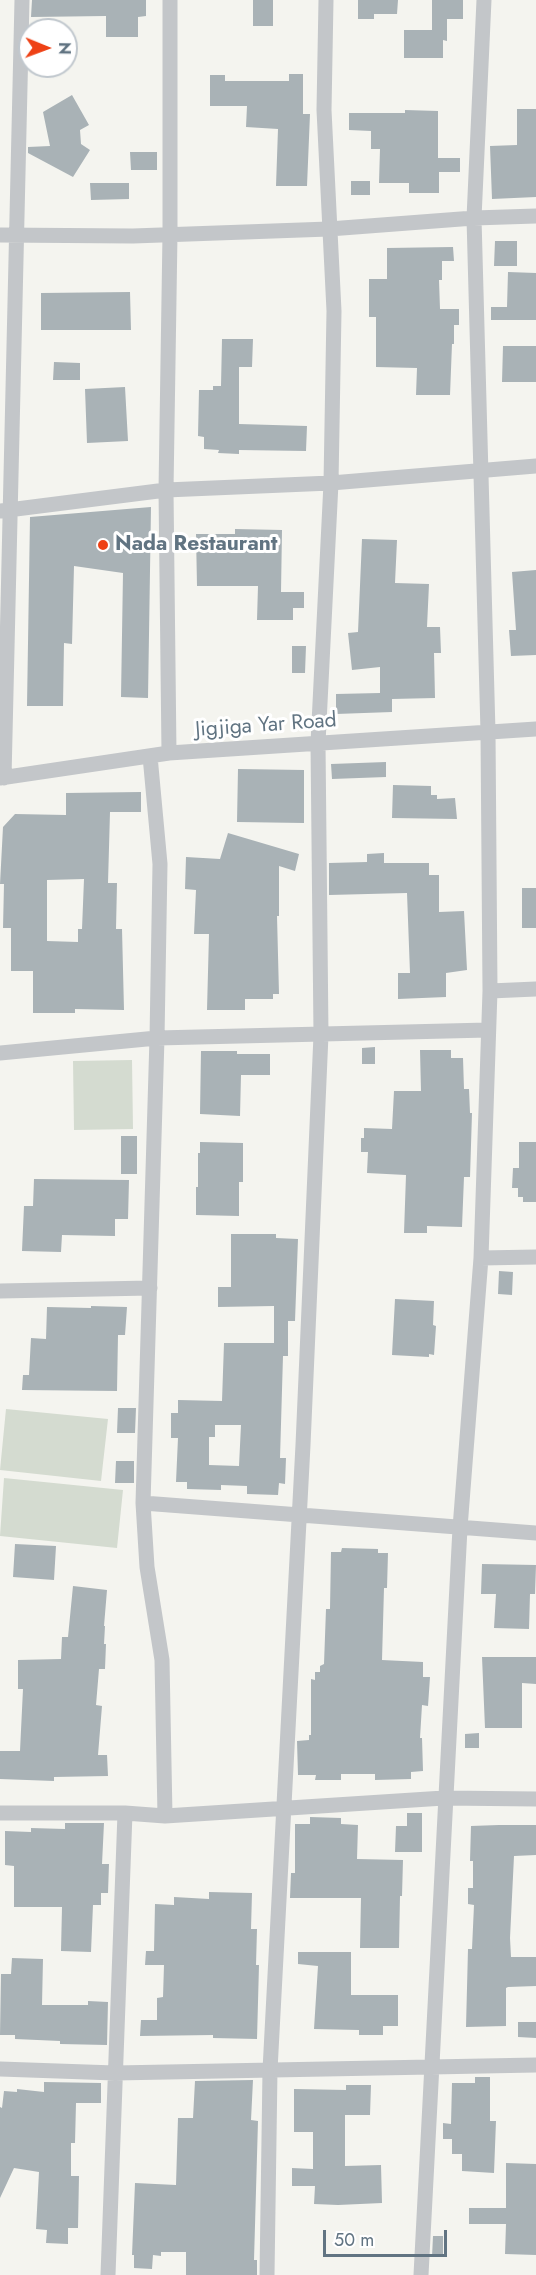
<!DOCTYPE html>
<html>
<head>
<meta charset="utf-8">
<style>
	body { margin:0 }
	#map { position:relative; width:536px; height:2275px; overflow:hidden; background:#f4f4ef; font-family:Jost,sans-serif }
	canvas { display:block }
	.north { position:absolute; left:18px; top:18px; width:60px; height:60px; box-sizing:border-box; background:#fff; border:2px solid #c0c7cd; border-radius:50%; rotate:91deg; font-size:16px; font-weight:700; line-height:24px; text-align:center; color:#617482 }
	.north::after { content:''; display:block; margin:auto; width:21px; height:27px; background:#ee4115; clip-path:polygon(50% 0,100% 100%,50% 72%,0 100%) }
	.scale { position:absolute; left:323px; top:2230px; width:124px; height:27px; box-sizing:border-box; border:3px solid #617482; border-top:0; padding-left:8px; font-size:18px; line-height:21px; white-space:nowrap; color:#617482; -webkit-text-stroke:4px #fff; paint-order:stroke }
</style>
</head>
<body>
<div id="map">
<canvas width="536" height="2275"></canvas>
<div class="north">N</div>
<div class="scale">50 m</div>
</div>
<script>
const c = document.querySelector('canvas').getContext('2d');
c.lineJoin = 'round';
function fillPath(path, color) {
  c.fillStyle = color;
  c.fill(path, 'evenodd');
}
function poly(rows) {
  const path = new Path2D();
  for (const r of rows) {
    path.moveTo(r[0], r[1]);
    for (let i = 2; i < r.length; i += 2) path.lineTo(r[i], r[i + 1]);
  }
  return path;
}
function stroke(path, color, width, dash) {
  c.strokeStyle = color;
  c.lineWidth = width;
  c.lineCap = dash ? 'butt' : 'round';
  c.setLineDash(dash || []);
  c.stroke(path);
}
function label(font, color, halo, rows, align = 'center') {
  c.font = font + ' Jost,sans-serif';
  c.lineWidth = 6;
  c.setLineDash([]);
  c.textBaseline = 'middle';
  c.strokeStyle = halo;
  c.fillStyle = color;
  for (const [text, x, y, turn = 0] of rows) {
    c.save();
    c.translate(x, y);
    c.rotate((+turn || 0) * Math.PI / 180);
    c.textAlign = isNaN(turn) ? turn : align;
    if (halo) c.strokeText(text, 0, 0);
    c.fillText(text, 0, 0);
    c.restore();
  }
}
const green = poly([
	[132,1060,133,1129,74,1130,73,1061],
	[6,1409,108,1419,101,1481,0,1470],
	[4,1478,123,1490,117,1548,0,1536]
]);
const building = poly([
	[32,0,146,0,146,16,138,17,138,37,106,37,106,16,31,17],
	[253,0,273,0,273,26,253,26],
	[358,0,398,0,397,14,374,14,374,19,358,19],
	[432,0,463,0,463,19,447,19,447,41,443,40,443,58,404,58,404,30,432,30],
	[289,74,303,74,303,114,310,114,307,186,276,186,278,129,246,127,247,106,210,106,210,75,225,75,225,81,289,81],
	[72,95,89,125,80,130,81,144,90,150,73,177,28,153,28,147,50,146,43,112],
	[517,109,536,109,536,197,492,199,490,146,517,145],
	[405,110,438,111,438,158,460,158,460,172,439,172,439,193,409,193,409,183,379,183,380,149,371,149,371,131,349,130,349,113,405,113],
	[130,152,157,152,157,170,131,170],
	[351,181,370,181,370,195,351,195],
	[90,183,129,183,129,199,91,200],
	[495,241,517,241,517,266,494,266],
	[453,247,454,261,442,261,442,280,439,280,440,309,459,309,459,325,454,325,454,344,452,344,450,395,416,395,417,368,376,367,376,317,369,317,369,279,387,279,387,248],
	[508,272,536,273,536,320,491,320,491,307,507,307],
	[130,292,131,330,41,330,41,293],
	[222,339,253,339,252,367,239,367,239,424,307,426,306,451,239,450,239,454,218,453,219,450,204,449,204,437,198,436,199,390,213,390,213,386,221,386],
	[503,346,536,346,536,382,502,382],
	[54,362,80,363,80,380,53,380],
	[125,387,128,441,87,443,85,389],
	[151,507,148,698,121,697,123,573,74,566,72,644,64,643,63,706,27,706,30,517],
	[235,529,282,530,281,592,304,592,304,608,293,608,293,620,257,620,258,586,197,586,196,534,235,534],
	[362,539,397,540,395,583,429,584,427,627,440,627,441,653,434,653,435,698,392,699,392,712,336,714,336,694,380,693,380,667,352,670,348,633,358,632],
	[536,570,536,655,511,656,509,630,516,630,512,572],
	[292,646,306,646,305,673,292,673],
	[386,762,386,777,332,779,331,764],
	[238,769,304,770,304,823,237,822],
	[393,785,431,786,431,795,437,795,437,799,455,798,457,819,392,818],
	[141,792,141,812,110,812,108,883,117,883,116,929,122,929,124,1010,75,1009,75,1013,33,1013,33,971,11,971,11,928,3,928,4,884,0,884,3,827,15,814,66,815,66,793],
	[84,879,82,929,78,929,78,942,47,941,47,880],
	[228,833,299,854,295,871,279,866,279,916,277,916,279,994,273,994,273,999,245,999,245,1010,207,1010,209,934,194,934,196,890,185,889,186,857,220,859],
	[384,853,384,863,429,863,429,875,439,875,439,912,464,911,467,970,446,973,446,997,398,999,398,973,410,973,407,893,329,895,329,863,367,862,367,854],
	[522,888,536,888,536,928,522,928],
	[375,1047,375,1064,362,1064,362,1048],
	[420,1050,451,1050,451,1058,463,1058,464,1089,469,1089,470,1113,472,1113,470,1177,464,1177,462,1227,427,1226,427,1233,404,1233,406,1175,367,1173,368,1152,361,1152,361,1138,364,1138,364,1128,392,1129,394,1091,421,1091],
	[201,1051,237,1051,237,1054,270,1054,270,1075,241,1075,240,1116,200,1114],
	[121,1136,137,1136,137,1174,121,1174],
	[200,1142,243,1143,243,1182,239,1182,239,1216,196,1215,196,1187,198,1187,198,1153,200,1153],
	[519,1142,536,1142,536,1202,523,1202,523,1197,518,1197,518,1188,512,1188,513,1168,519,1168],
	[34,1179,129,1180,128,1219,115,1219,115,1236,62,1235,61,1252,22,1251,24,1206,33,1206],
	[231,1234,276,1234,276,1238,298,1239,295,1321,288,1321,288,1356,283,1356,280,1458,286,1458,285,1484,279,1483,278,1495,247,1494,247,1486,221,1485,221,1490,187,1489,187,1482,176,1482,178,1438,171,1438,171,1413,178,1413,178,1400,222,1401,224,1343,274,1343,274,1306,218,1307,218,1287,231,1287],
	[215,1425,241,1425,239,1466,209,1465,209,1437,215,1437],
	[499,1271,513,1272,512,1295,498,1294],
	[395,1299,434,1301,433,1325,436,1326,434,1355,429,1354,429,1357,392,1355],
	[91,1306,127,1307,125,1335,118,1335,117,1391,22,1390,23,1375,29,1375,31,1338,46,1339,47,1307,91,1308],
	[118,1408,136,1408,135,1433,117,1433],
	[116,1461,134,1461,134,1483,115,1483],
	[15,1544,56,1546,54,1580,13,1577],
	[342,1548,378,1549,378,1553,388,1553,387,1588,384,1588,382,1660,423,1662,423,1677,430,1677,428,1706,422,1705,420,1738,422,1738,423,1771,411,1772,411,1779,375,1780,375,1774,341,1774,341,1780,315,1780,316,1775,298,1775,297,1741,309,1740,309,1735,311,1735,311,1679,315,1680,315,1672,320,1672,320,1666,324,1664,326,1609,330,1609,331,1552,341,1552],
	[482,1564,536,1565,535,1594,530,1594,529,1629,494,1628,496,1594,481,1594],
	[73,1586,107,1590,104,1626,105,1626,104,1644,106,1644,105,1669,99,1669,96,1705,102,1706,98,1755,107,1755,108,1776,54,1777,54,1781,0,1779,0,1751,20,1751,23,1689,18,1689,18,1660,61,1659,62,1637,68,1637],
	[482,1657,536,1657,536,1684,522,1683,522,1728,485,1728],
	[479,1733,479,1748,465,1748,465,1734],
	[407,1813,422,1813,422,1852,395,1852,396,1826,407,1826],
	[310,1817,341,1818,341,1824,358,1825,357,1859,403,1860,402,1896,400,1896,399,1948,360,1948,361,1898,290,1898,291,1873,295,1873,295,1824,310,1824],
	[65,1823,104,1823,102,1864,109,1864,108,1893,101,1893,101,1905,93,1905,91,1952,61,1951,62,1907,14,1907,14,1866,5,1865,5,1831,31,1832,31,1828,65,1829],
	[499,1825,536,1825,536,1855,514,1856,510,1938,511,1957,536,1957,536,1986,508,1987,506,1988,506,2026,466,2027,468,1949,472,1949,474,1905,468,1904,468,1888,473,1888,473,1861,470,1861,471,1826],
	[209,1892,252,1893,251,1929,257,1929,256,1965,259,1965,257,2039,213,2038,213,2035,140,2036,141,2020,157,2020,157,1998,163,1997,164,1965,145,1965,146,1951,154,1951,155,1904,174,1905,174,1897,209,1899],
	[298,1952,351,1952,351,1995,398,1995,398,2026,383,2026,383,2035,359,2035,359,2030,314,2029,318,1966,298,1964],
	[12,1958,43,1959,42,2005,88,2005,88,2001,108,2002,107,2045,60,2044,60,2041,15,2039,15,2035,0,2035,1,1974,11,1974],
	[518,2022,536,2022,536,2038,518,2037],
	[475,2077,490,2077,490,2121,496,2121,494,2173,462,2171,462,2154,452,2154,452,2139,443,2139,443,2123,451,2124,452,2083,475,2083],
	[253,2080,251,2120,258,2121,254,2260,257,2260,257,2275,186,2275,186,2252,161,2252,161,2256,153,2255,152,2269,134,2268,134,2255,132,2255,135,2183,176,2185,178,2118,193,2118,195,2081],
	[44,2082,101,2083,101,2103,76,2103,75,2143,71,2143,71,2176,79,2176,78,2228,68,2228,68,2244,46,2243,47,2230,36,2229,39,2172,14,2168,0,2198,0,2107,2,2108,4,2091,17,2092,17,2089,44,2092],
	[346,2085,371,2085,370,2115,345,2115,345,2166,381,2165,382,2203,338,2205,314,2204,315,2186,292,2186,292,2168,313,2169,313,2132,294,2132,294,2089,346,2090],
	[506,2163,536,2164,536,2255,505,2254,506,2224,469,2224,469,2208,506,2208],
	[433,2236,443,2236,443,2257,432,2257]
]);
const minor = poly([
	[0,235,133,236,329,229,474,218,536,216],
	[0,511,166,490,331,483,536,466],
	[169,753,166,490,170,234,170,0],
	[150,756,160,864,157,1038,143,1503,147,1567,162,1660,165,1816],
	[0,778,169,753,536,729],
	[4,778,22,0],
	[490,991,536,989],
	[0,1053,157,1038,488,1030],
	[481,1258,536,1257],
	[0,1291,150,1288],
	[143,1503,536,1533],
	[0,1813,125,1813,165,1816,444,1798,536,1799],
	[0,2069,115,2073,536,2065],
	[108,2275,125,1813],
	[267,2275,270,2070,303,1445,321,1035,318,743,331,483,334,311,324,110,326,0],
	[421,2275,460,1528,481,1258,490,991,488,732,474,218,484,0]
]);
const markers = [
	[103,545,6,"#ee4115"]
];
const poiNames = [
	["Nada Restaurant",115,545]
];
const streetNames = [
	["Jigjiga Yar Road",266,726,-4]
];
fillPath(green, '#d4dbd0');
fillPath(building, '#a9b2b6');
stroke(minor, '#c3c6c9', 15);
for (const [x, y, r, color] of markers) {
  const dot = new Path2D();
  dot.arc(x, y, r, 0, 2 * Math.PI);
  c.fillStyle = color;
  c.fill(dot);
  stroke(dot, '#fff', 2);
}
label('bold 21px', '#617482', '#fff', poiNames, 'left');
label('21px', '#617482', '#fff', streetNames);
</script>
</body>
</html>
